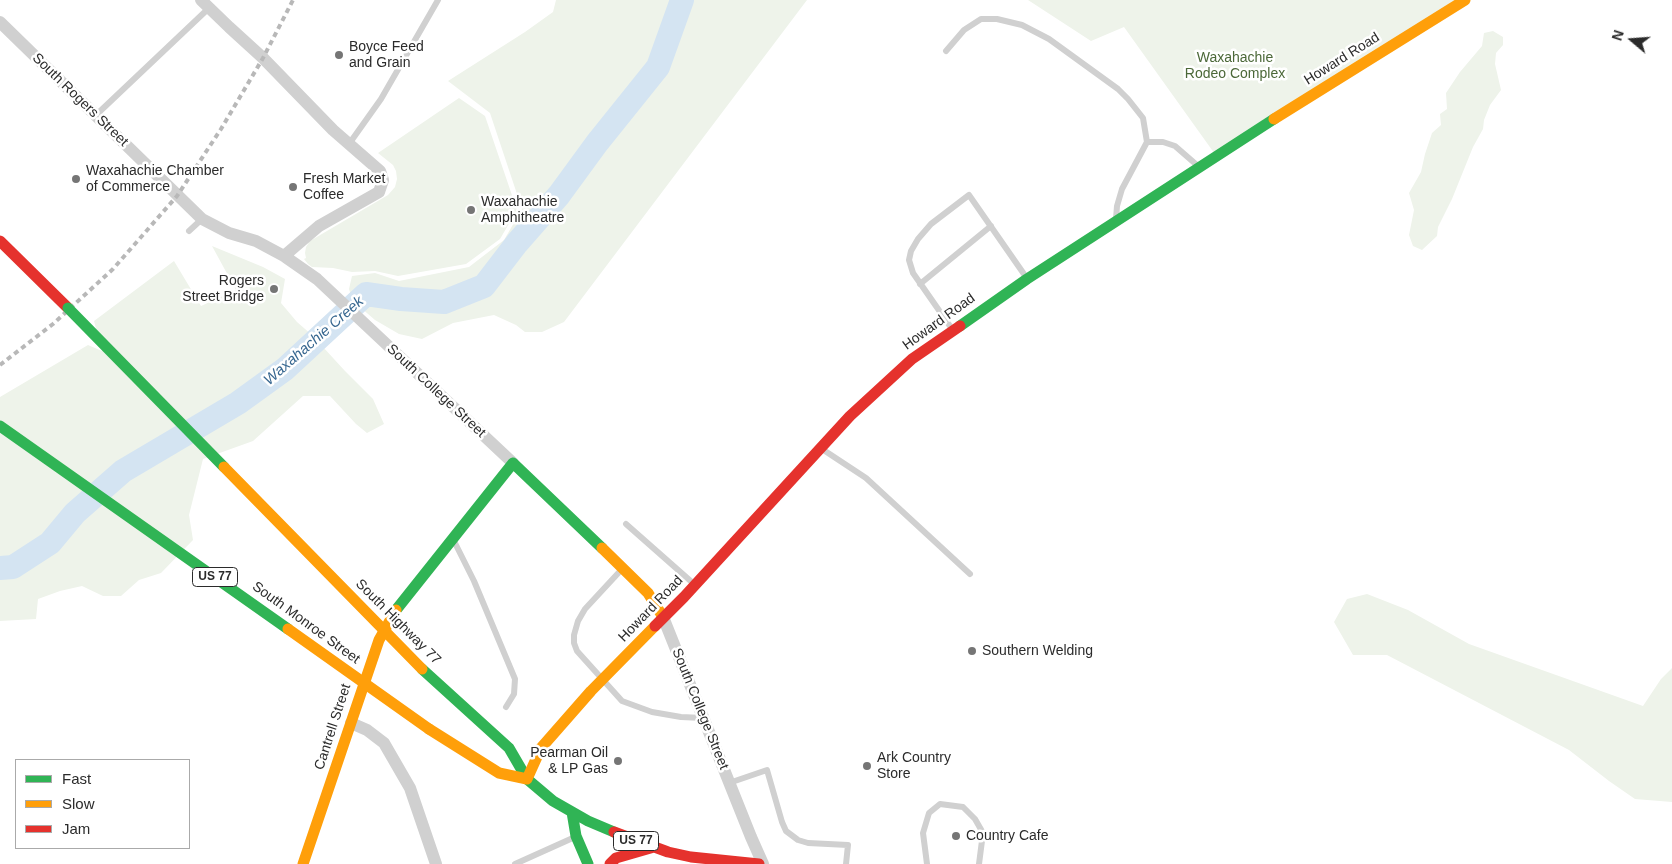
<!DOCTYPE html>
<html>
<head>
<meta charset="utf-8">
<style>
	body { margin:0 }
	#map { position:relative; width:1672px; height:864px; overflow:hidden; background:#fff; font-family:Arial,sans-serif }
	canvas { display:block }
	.legend { position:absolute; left:15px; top:759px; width:175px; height:90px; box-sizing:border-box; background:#fff; border:1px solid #aaa; margin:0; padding:6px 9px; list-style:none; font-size:15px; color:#2b2b2b }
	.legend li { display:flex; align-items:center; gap:10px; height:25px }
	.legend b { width:25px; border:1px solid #aaa }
	.north { position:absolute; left:1607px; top:15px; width:50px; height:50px; -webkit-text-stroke:4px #fff; paint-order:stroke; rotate:288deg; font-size:14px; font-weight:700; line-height:20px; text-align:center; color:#2b2b2b }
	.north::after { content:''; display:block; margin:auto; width:18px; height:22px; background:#2b2b2b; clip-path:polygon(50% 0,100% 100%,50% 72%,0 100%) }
</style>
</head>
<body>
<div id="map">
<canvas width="1672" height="864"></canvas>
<ul class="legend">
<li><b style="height:6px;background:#30b455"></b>Fast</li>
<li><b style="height:6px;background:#ff9f0a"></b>Slow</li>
<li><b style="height:6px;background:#e5322d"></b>Jam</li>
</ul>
<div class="north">N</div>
</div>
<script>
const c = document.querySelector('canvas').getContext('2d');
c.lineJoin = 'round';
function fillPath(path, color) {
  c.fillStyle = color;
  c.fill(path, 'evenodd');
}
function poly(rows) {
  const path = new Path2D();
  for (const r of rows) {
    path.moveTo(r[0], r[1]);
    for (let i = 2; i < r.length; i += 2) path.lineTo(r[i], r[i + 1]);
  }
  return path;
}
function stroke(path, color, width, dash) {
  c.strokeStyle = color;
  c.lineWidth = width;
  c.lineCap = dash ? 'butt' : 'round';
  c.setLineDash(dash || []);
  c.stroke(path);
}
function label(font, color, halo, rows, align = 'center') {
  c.font = font + ' Arial,sans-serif';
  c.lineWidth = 5;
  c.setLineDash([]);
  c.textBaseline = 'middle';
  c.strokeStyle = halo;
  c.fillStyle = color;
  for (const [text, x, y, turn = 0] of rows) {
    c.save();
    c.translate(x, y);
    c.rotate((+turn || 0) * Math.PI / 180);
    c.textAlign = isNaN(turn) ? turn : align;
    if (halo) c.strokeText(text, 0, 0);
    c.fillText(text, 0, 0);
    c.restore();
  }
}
const green = poly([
	[556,0,807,0,564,322,542,332,525,332,516,325,494,315,453,323,422,339,399,334,375,320,353,301,349,289,352,276,375,273,399,281,469,267,504,240,522,209,490,113,448,81,525,32,553,12],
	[1028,0,1466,0,1217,157,1124,27,1091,41],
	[1493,31,1503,37,1503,45,1496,53,1495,64,1501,90,1490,105,1484,120,1483,129,1473,147,1452,199,1438,227,1437,236,1422,250,1413,246,1409,235,1414,210,1409,193,1421,172,1425,154,1432,133,1441,125,1440,114,1447,109,1446,93,1460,72,1482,46,1484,33],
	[459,98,485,116,517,210,500,239,466,264,398,276,375,271,352,272,333,268,312,267,308,264,304,259,306,258,305,253,306,247,310,241,388,195,395,187,397,179,396,171,393,165,378,153],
	[212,246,263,267,285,279,281,303,297,322,312,335,345,371,373,399,384,424,367,433,356,424,330,396,303,396,253,441,203,459,189,515,193,540,161,573,139,580,121,596,103,596,82,586,60,591,38,599,36,619,0,621,0,397,88,345,102,351,94,321,174,261,201,306,236,290],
	[1367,594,1408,610,1469,644,1643,706,1661,679,1672,668,1672,802,1635,799,1609,781,1569,750,1387,655,1353,655,1334,622,1347,599]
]);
const river = poly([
	[0,568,13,567,50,543,75,513,123,471,238,403,285,369,366,294,401,299,444,302,484,286,517,243,559,195,597,143,658,67,682,0]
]);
const lane = poly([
	[946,51,964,30,981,19,997,19,1022,25,1049,39,1118,89,1128,99,1143,118,1147,142,1122,189,1117,206,1116,219],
	[95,116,209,8],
	[1147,142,1163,142,1175,146,1198,166],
	[349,144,381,99,438,0],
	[189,231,202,219],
	[920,284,991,226],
	[952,329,913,273,909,260,911,251,918,239,931,224,969,195,1026,277],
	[822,449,866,478,970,574],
	[626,524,694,584],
	[454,541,474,581,515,679,514,694,506,707],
	[622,569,585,609,578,621,574,635,574,643,577,651,622,701,652,712,681,717,703,718],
	[729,783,767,770,782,822,786,831,798,840,808,843,848,845,846,864],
	[515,864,575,837],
	[927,864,923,833,929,813,940,804,963,807,975,819,983,833,979,864]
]);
const street = poly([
	[201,0,229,27,263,58,333,130,380,171,383,180,379,192,319,226,284,256],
	[0,22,202,219,229,233,256,241,284,256,317,279,513,463],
	[663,617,751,837,763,864],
	[351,723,367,730,384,743,410,788,436,864]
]);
const fast = poly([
	[960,326,1027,279,1274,119],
	[396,610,513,463,602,548],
	[422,669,509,748,527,779,553,801,588,821,614,832],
	[572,812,576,836,588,864]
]);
const slow = poly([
	[1274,119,1465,0],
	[602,548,648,593,663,617],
	[429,729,499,773,527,779],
	[527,779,541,748,591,691,655,626],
	[303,864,379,640,396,610]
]);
const jam = poly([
	[0,241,68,308],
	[655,626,684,597,850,416,912,359,960,326],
	[614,832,668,852,691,857,759,864],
	[610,864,616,858,654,847]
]);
const rail = poly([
	[0,365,53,324,113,269,177,196,221,129,263,58,293,0]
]);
const fastBridge = poly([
	[68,308,224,467],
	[0,426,288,629]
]);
const slowBridge = poly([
	[224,467,422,669],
	[288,629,429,729]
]);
const markers = [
	[339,55,5,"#757575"],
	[76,179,5,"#757575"],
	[293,187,5,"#757575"],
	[471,210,5,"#757575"],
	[274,289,5,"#757575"],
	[972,651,5,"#757575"],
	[618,761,5,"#757575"],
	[867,766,5,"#757575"],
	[956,836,5,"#757575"]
];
const shields = [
	[215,577,45],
	[636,841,45]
];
const shieldNames = [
	["US 77",215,577],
	["US 77",636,841]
];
const poiNames = [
	["Boyce Feed",349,47],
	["and Grain",349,63],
	["Waxahachie Chamber",86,171],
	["of Commerce",86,187],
	["Fresh Market",303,179],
	["Coffee",303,195],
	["Waxahachie",481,202],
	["Amphitheatre",481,218],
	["Rogers",264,281,"right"],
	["Street Bridge",264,297,"right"],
	["Southern Welding",982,651],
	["Pearman Oil",608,753,"right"],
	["& LP Gas",608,769,"right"],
	["Ark Country",877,758],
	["Store",877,774],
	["Country Cafe",966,836]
];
const parkNames = [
	["Waxahachie",1235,58],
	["Rodeo Complex",1235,74]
];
const streetNames = [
	["Howard Road",1342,59,-32],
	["South Rogers Street",80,100,44],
	["Howard Road",939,322,-36],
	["South College Street",436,391,43],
	["Howard Road",651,609,-46],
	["South Highway 77",398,622,45],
	["South Monroe Street",306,623,36],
	["South College Street",700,709,68],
	["Cantrell Street",333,727,-72]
];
const waterNames = [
	["Waxahachie Creek",314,341,-41]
];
fillPath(green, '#eef3ea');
stroke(river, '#d4e4f2', 24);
stroke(lane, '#d0d0d0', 6);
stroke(street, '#d0d0d0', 12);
stroke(fast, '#30b455', 11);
stroke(slow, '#ff9f0a', 11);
stroke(jam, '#e5322d', 11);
stroke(rail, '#b8b8b8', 4, [5, 4]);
stroke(fastBridge, '#30b455', 11);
stroke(slowBridge, '#ff9f0a', 11);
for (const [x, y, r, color] of markers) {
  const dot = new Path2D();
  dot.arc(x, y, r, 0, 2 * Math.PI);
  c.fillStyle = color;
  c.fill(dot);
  stroke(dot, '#fff', 2);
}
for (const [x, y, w] of shields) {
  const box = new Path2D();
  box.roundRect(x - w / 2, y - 9.5, w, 19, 4);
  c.fillStyle = '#fff';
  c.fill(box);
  stroke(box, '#2b2b2b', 1);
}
label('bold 12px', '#2b2b2b', null, shieldNames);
label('14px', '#2b2b2b', '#fff', poiNames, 'left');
label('14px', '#4b6838', '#fff', parkNames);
label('14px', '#2b2b2b', '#fff', streetNames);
label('italic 15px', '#376790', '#fff', waterNames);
</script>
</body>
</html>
